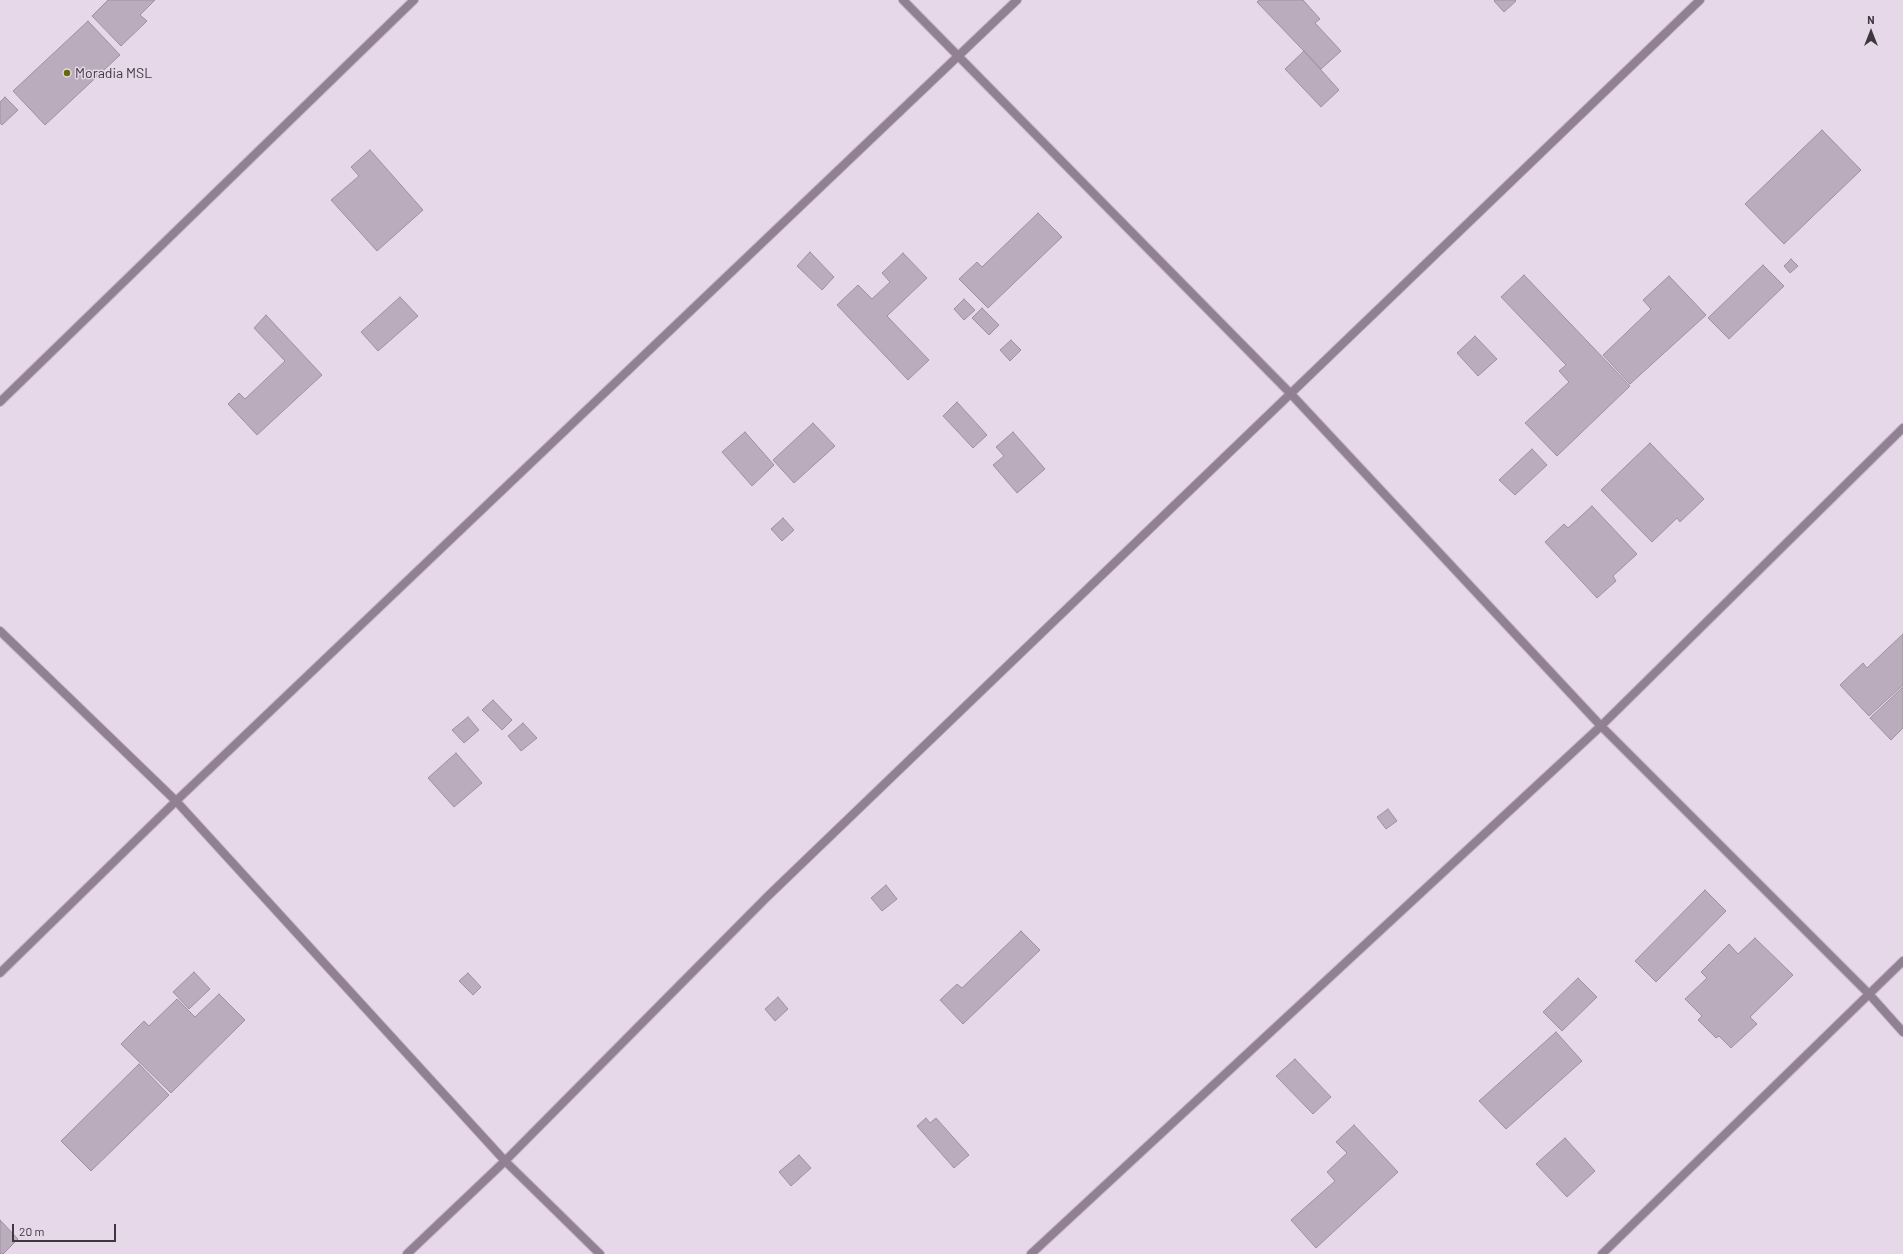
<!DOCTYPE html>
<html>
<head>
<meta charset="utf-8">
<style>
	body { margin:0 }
	#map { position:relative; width:1903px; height:1254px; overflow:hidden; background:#e7d8e9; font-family:Barlow,sans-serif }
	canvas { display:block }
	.north { position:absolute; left:1851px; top:12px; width:40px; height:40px; -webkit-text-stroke:3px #e7d8e9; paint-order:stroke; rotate:0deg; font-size:11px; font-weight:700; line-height:16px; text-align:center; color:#3d373e }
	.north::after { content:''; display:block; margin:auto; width:14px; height:18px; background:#3d373e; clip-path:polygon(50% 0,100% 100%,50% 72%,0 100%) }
	.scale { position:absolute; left:12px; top:1224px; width:104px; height:18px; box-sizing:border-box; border:2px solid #3d373e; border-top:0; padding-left:5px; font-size:12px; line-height:14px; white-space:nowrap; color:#3d373e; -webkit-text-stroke:3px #e7d8e9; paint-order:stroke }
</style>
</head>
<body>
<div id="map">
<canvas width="1903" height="1254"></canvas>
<div class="north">N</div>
<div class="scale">20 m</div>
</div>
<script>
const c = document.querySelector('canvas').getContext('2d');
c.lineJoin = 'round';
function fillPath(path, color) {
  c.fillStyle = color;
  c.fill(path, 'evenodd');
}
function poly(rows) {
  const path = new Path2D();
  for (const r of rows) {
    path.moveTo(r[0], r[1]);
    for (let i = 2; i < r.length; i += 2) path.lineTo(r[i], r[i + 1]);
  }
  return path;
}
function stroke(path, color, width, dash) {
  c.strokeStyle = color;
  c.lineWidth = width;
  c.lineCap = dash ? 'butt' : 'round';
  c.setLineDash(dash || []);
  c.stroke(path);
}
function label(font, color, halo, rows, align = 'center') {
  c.font = font + ' Barlow,sans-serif';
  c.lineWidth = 3;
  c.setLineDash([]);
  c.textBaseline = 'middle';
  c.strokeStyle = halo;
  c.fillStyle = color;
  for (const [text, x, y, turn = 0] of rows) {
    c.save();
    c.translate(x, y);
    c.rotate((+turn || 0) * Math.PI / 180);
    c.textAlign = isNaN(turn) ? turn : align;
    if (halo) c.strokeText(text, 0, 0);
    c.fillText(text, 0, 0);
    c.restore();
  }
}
const building = poly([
	[108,0,155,0,140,15,147,21,121,46,92,16,108,0],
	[1259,0,1303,0,1320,19,1315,23,1341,51,1321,69,1257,2,1259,0],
	[1495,0,1515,0,1516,1,1504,12,1494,1,1495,0],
	[88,21,120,55,45,125,13,91,88,21],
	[1304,51,1339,90,1321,107,1285,69,1304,51],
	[5,97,18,110,2,125,0,123,0,102,5,97],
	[1822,130,1861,170,1784,244,1745,204,1822,130],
	[370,150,423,210,377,251,331,200,359,176,351,167,370,150],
	[1038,213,1062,237,988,308,959,279,977,262,982,267,1038,213],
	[810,252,834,277,822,290,797,266,810,252],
	[903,253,927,278,887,316,929,360,908,380,837,305,858,285,872,299,890,282,882,273,903,253],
	[1791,259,1798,266,1790,273,1784,266,1791,259],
	[1763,265,1784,286,1729,339,1708,318,1763,265],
	[1524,275,1630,386,1557,456,1525,423,1569,382,1559,371,1566,365,1501,297,1524,275],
	[1669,276,1706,315,1630,384,1603,355,1651,309,1643,300,1669,276],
	[400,297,418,316,378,351,361,332,400,297],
	[964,299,975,310,964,320,954,309,964,299],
	[982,308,999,325,989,335,972,318,982,308],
	[266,315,322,375,257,435,228,404,239,393,245,399,285,361,254,328,266,315],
	[1475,336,1497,359,1478,376,1457,353,1475,336],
	[1011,340,1021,350,1010,361,1000,350,1011,340],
	[957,402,987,435,973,448,943,416,957,402],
	[813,423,835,446,794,483,773,460,813,423],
	[745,432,774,465,752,486,722,452,745,432],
	[1013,432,1045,469,1017,493,993,465,1004,456,996,447,1013,432],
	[1650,443,1704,499,1680,522,1677,518,1652,542,1601,490,1650,443],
	[1532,449,1547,465,1515,495,1499,480,1532,449],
	[1592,506,1637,554,1613,576,1616,581,1597,598,1545,542,1564,524,1568,528,1592,506],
	[783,518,794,530,782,541,771,529,783,518],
	[1903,634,1903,685,1869,716,1840,685,1863,663,1867,668,1903,634],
	[1903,687,1903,728,1891,740,1870,718,1903,687],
	[493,700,512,720,502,730,482,710,493,700],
	[468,717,479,730,464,743,452,730,468,717],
	[523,723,537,738,521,751,508,736,523,723],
	[456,753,482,783,454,807,428,778,456,753],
	[1388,809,1397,821,1386,829,1377,817,1388,809],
	[886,885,897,899,882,911,871,898,886,885],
	[1705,890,1726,911,1656,982,1635,961,1705,890],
	[1021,931,1040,950,963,1024,940,1000,957,984,962,988,1021,931],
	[1755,938,1793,975,1750,1017,1757,1024,1731,1048,1719,1036,1716,1038,1698,1020,1702,1016,1685,999,1707,978,1701,972,1729,944,1738,954,1755,938],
	[194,972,210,989,189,1009,173,992,194,972],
	[468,973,481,987,473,995,459,981,468,973],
	[1578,978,1597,997,1562,1031,1543,1012,1578,978],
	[219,994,245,1020,171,1093,121,1044,144,1021,149,1026,177,999,195,1017,219,994],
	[778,997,788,1009,775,1021,765,1009,778,997],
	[1556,1032,1582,1061,1506,1129,1479,1101,1556,1032],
	[1295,1059,1331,1097,1313,1114,1276,1076,1295,1059],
	[139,1064,169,1095,91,1171,61,1141,139,1064],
	[926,1118,930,1123,936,1118,969,1155,954,1168,917,1126,926,1118],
	[1354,1125,1398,1172,1316,1248,1291,1220,1335,1181,1327,1172,1347,1153,1336,1142,1354,1125],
	[1565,1138,1595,1171,1567,1197,1536,1164,1565,1138],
	[799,1155,811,1168,791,1186,779,1172,799,1155],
	[0,1220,18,1239,3,1254,0,1254,0,1220]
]);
const street = poly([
	[903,0,1290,393,1601,726,1869,994,1903,1032],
	[0,402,414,0],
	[0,631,176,801,505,1161,600,1254],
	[0,973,176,801,1017,0],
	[407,1254,505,1161,768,896,1700,0],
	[1031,1254,1601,726,1903,428],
	[1602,1254,1903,961]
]);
const markers = [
	[67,73,4,"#656907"]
];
const poiNames = [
	["Moradia MSL",75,73]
];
fillPath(building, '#baacbc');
stroke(building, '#9e90a0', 1);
stroke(street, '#c2b5c3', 10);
stroke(street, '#917f93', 8);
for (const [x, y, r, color] of markers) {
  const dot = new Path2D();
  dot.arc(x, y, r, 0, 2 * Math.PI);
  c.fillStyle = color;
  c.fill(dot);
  stroke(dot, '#e7d8e9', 1.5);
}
label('14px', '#3d373e', '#e7d8e9', poiNames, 'left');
</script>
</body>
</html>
